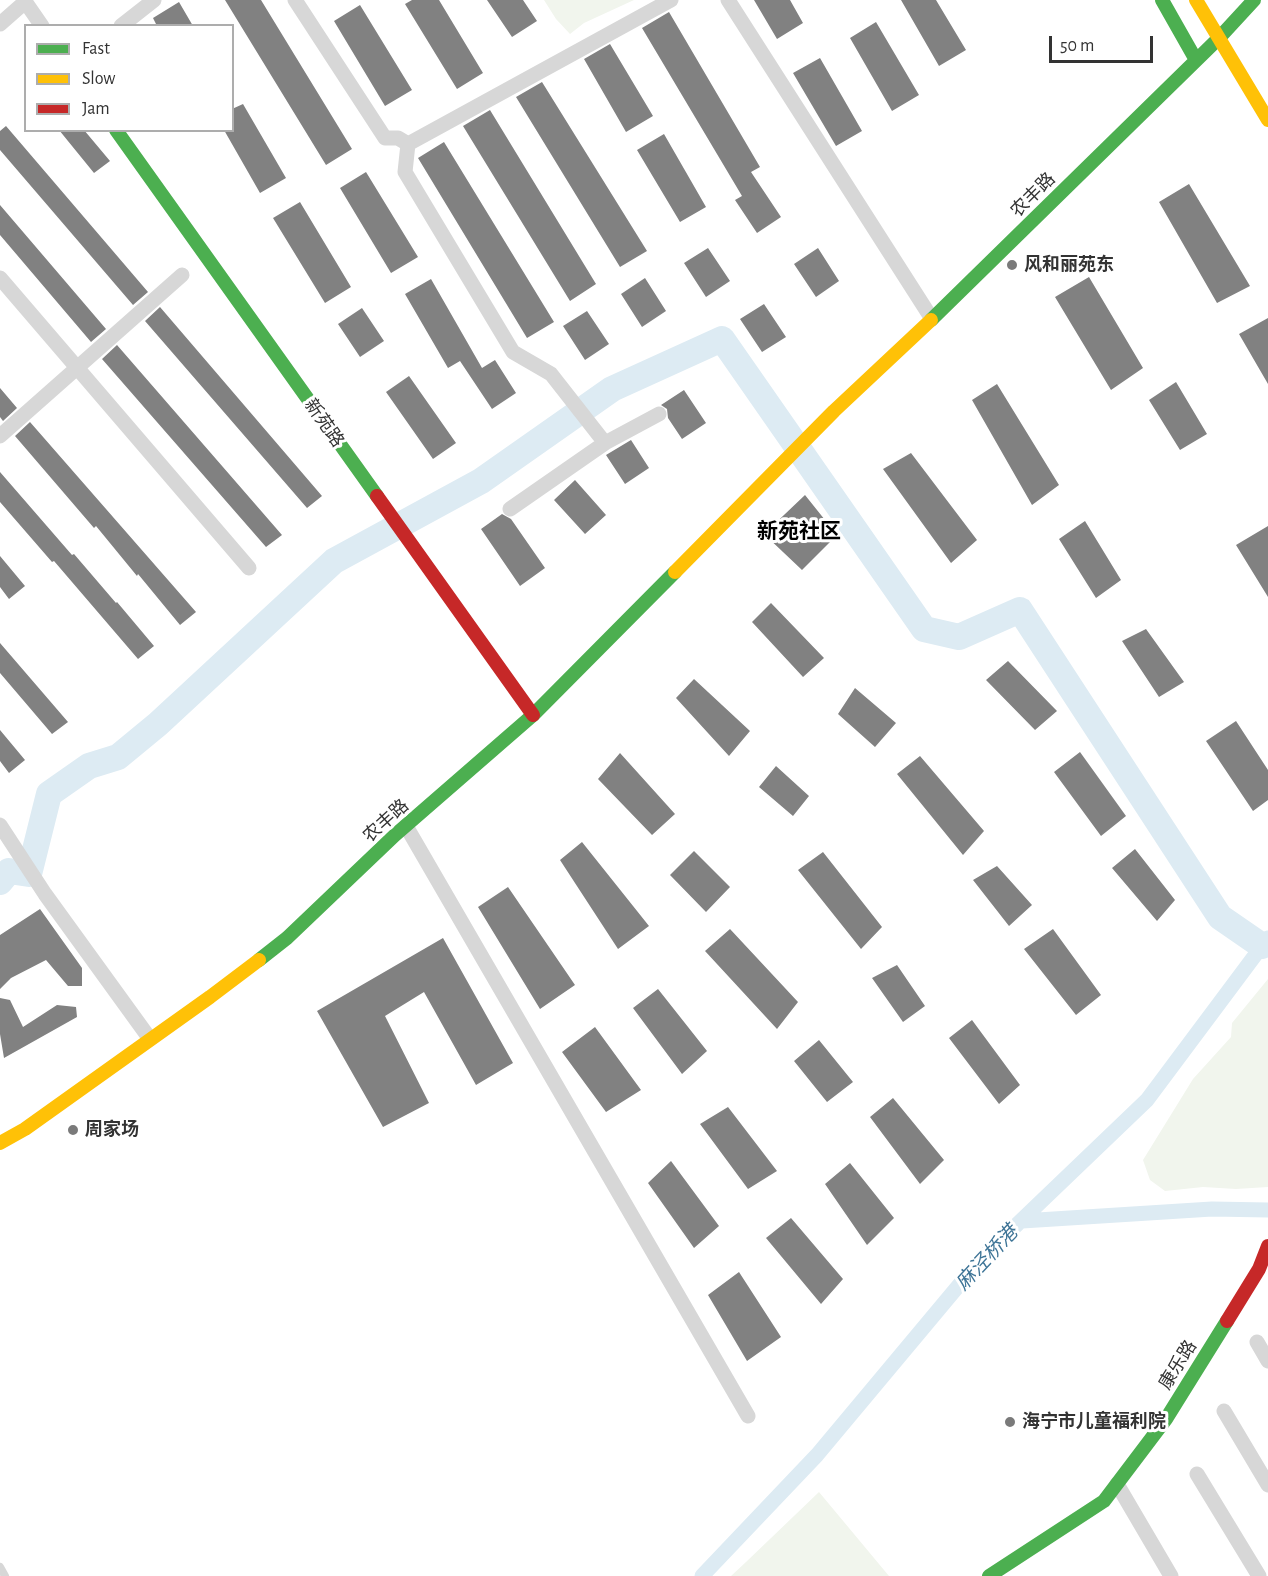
<!DOCTYPE html>
<html>
<head>
<meta charset="utf-8">
<style>
	body { margin:0 }
	#map { position:relative; width:1268px; height:1576px; overflow:hidden; background:#fff; font-family:"Alegreya Sans",sans-serif }
	canvas { display:block }
	.legend { position:absolute; left:24px; top:24px; width:210px; height:108px; box-sizing:border-box; background:#fff; border:2px solid #adadad; margin:0; padding:8px 10px; list-style:none; font-size:18px; color:#333 }
	.legend li { display:flex; align-items:center; gap:12px; height:30px }
	.legend b { width:30px; border:2px solid #adadad }
	.scale { position:absolute; left:1049px; top:36px; width:104px; height:27px; box-sizing:border-box; border:3px solid #333; border-top:0; padding-left:8px; font-size:18px; line-height:21px; white-space:nowrap; color:#333; -webkit-text-stroke:4px #fff; paint-order:stroke }
</style>
</head>
<body>
<div id="map">
<canvas width="1268" height="1576"></canvas>
<ul class="legend">
<li><b style="height:8px;background:#4caf50"></b>Fast</li>
<li><b style="height:8px;background:#ffc107"></b>Slow</li>
<li><b style="height:8px;background:#c62828"></b>Jam</li>
</ul>
<div class="scale">50 m</div>
</div>
<script>
const c = document.querySelector('canvas').getContext('2d');
c.lineJoin = 'round';
function fillPath(path, color) {
  c.fillStyle = color;
  c.fill(path, 'evenodd');
}
function poly(rows) {
  const path = new Path2D();
  for (const r of rows) {
    path.moveTo(r[0], r[1]);
    for (let i = 2; i < r.length; i += 2) path.lineTo(r[i], r[i + 1]);
  }
  return path;
}
function stroke(path, color, width, dash) {
  c.strokeStyle = color;
  c.lineWidth = width;
  c.lineCap = dash ? 'butt' : 'round';
  c.setLineDash(dash || []);
  c.stroke(path);
}
function label(font, color, halo, rows, align = 'center') {
  c.font = font + ' "Alegreya Sans","Noto Sans SC",sans-serif';
  c.lineWidth = 6;
  c.setLineDash([]);
  c.textBaseline = 'middle';
  c.strokeStyle = halo;
  c.fillStyle = color;
  for (const [text, x, y, turn = 0] of rows) {
    c.save();
    c.translate(x, y);
    c.rotate((+turn || 0) * Math.PI / 180);
    c.textAlign = isNaN(turn) ? turn : align;
    if (halo) c.strokeText(text, 0, 0);
    c.fillText(text, 0, 0);
    c.restore();
  }
}
const green = poly([
	[544,0,634,0,584,23,570,34,556,19],
	[1268,979,1268,1187,1236,1189,1203,1187,1165,1191,1150,1180,1143,1160,1193,1079,1231,1037,1232,1023],
	[819,1492,889,1576,731,1576,746,1562]
]);
const canal = poly([
	[1022,1221,1212,1209,1268,1210],
	[702,1576,817,1455,980,1260,1147,1100,1268,938]
]);
const river = poly([
	[0,882,9,871,29,874,49,794,89,766,118,757,158,724,334,561,481,481,612,389,722,339,924,629,959,637,1020,610,1220,917,1262,946]
]);
const building = poly([
	[225,0,261,0,352,149,326,165],
	[412,0,439,0,483,73,457,89,405,4],
	[487,0,523,0,537,21,512,37],
	[754,0,790,0,803,23,777,39],
	[901,0,936,0,966,50,939,66],
	[179,2,193,26,157,26,153,18],
	[360,5,412,90,385,106,334,21],
	[669,12,760,167,751,172,781,217,757,233,735,200,742,196,642,28],
	[876,22,919,95,892,111,850,38],
	[610,44,653,116,626,132,584,59],
	[820,58,862,131,836,146,793,73],
	[542,82,647,251,620,267,516,97],
	[243,104,286,178,260,193,224,130,232,130,232,109],
	[490,110,596,284,570,301,463,126],
	[6,126,148,292,133,305,0,150,0,131],
	[59,130,84,130,110,161,94,173],
	[664,134,706,207,680,222,637,150],
	[444,142,554,322,527,338,418,158],
	[366,172,418,257,391,273,340,188],
	[1189,184,1250,286,1217,303,1159,202],
	[300,202,351,287,325,303,273,218],
	[0,205,106,329,91,342,0,235],
	[708,248,730,281,706,297,684,263],
	[818,248,839,281,816,297,794,264],
	[1089,277,1143,368,1111,390,1055,297],
	[645,278,666,311,642,327,621,294],
	[431,279,482,368,495,360,516,393,492,409,460,361,448,368,405,294],
	[764,304,786,337,762,352,740,319],
	[160,307,322,496,307,508,145,321],
	[362,308,384,341,360,357,338,324],
	[587,311,609,344,585,360,563,326],
	[1268,318,1268,384,1239,334],
	[117,345,282,535,266,547,102,359],
	[409,376,456,443,433,459,386,392],
	[1176,382,1207,434,1180,450,1149,400],
	[997,384,1059,485,1032,505,972,400],
	[0,388,17,408,3,421,0,417],
	[684,390,706,423,682,439,668,418,667,409,661,405],
	[30,422,196,612,180,625,138,574,137,576,96,526,94,528,15,436],
	[631,440,649,468,625,484,606,455],
	[911,453,977,540,951,563,883,469],
	[0,472,72,555,74,554,116,603,117,602,154,646,138,659,54,561,52,562,0,502],
	[575,480,606,515,585,534,554,500],
	[805,495,837,535,802,570,764,534],
	[502,514,511,519,545,568,520,586,481,529],
	[1085,521,1121,580,1096,598,1059,539],
	[1268,526,1268,597,1236,545],
	[0,556,25,586,9,599,0,587],
	[771,603,824,658,803,677,752,622],
	[1146,629,1184,682,1159,697,1122,641],
	[0,643,68,722,52,734,0,673],
	[1008,661,1057,711,1035,730,986,680],
	[694,679,750,731,729,756,676,698],
	[855,688,896,723,875,747,838,714],
	[1236,721,1268,770,1268,800,1253,811,1206,741],
	[0,730,25,760,9,773,0,761],
	[1080,752,1126,816,1101,836,1054,772],
	[620,753,675,814,652,835,598,779],
	[920,756,984,831,963,855,897,774],
	[776,766,809,796,793,816,759,787],
	[582,842,649,926,618,949,560,860],
	[1135,849,1175,900,1157,921,1112,868],
	[694,851,730,887,706,912,670,875],
	[823,852,882,927,861,949,798,870],
	[997,866,1032,905,1009,926,973,880],
	[508,887,575,985,540,1009,478,907],
	[40,909,82,968,82,986,68,986,46,960,11,978,0,989,0,935],
	[730,929,798,1002,777,1029,705,951],
	[1053,929,1101,995,1076,1015,1024,949],
	[443,938,513,1063,476,1085,424,992,385,1016,429,1103,383,1127,317,1011],
	[897,965,925,1006,903,1022,872,978],
	[658,989,707,1051,682,1074,633,1008],
	[0,998,10,1000,23,1027,57,1005,76,1007,77,1017,4,1058,0,1034],
	[972,1020,1020,1085,999,1104,949,1038],
	[595,1027,641,1090,606,1112,562,1052],
	[819,1040,853,1082,827,1102,794,1061],
	[893,1098,944,1160,920,1184,870,1117],
	[728,1107,777,1171,748,1189,700,1124],
	[671,1161,719,1226,694,1248,648,1183],
	[850,1163,894,1218,867,1245,825,1184],
	[791,1218,843,1279,821,1304,766,1238],
	[739,1272,781,1337,747,1361,708,1295]
]);
const lane = poly([
	[0,1567,5,1576]
]);
const street = poly([
	[24,0,42,26],
	[295,0,385,138,398,138,408,144,671,0],
	[728,0,932,319],
	[0,24,25,2],
	[121,26,154,0],
	[408,144,405,172,513,352,551,374,605,443],
	[0,278,249,568],
	[0,436,182,275],
	[510,509,605,443,659,414],
	[0,825,45,894,150,1039],
	[406,826,748,1416],
	[1257,1342,1268,1361],
	[1224,1411,1268,1485],
	[1197,1474,1259,1576],
	[1117,1484,1171,1576]
]);
const fast = poly([
	[1162,0,1196,60],
	[116,130,377,496],
	[931,320,1219,38,1254,0],
	[259,960,287,938,395,835,533,715,675,572],
	[989,1576,1104,1501,1166,1419,1227,1321]
]);
const slow = poly([
	[1196,0,1268,120],
	[675,572,834,411,931,320],
	[0,1143,25,1129,210,997,259,960]
]);
const jam = poly([
	[377,496,533,715],
	[1227,1321,1259,1269,1268,1246]
]);
const markers = [
	[1012,265,6,"#7a7a7a"],
	[73,1130,6,"#7a7a7a"],
	[1010,1422,6,"#7a7a7a"]
];
const streetNames = [
	["农丰路",1033,195,-45],
	["新苑路",324,423,55],
	["农丰路",386,821,-42],
	["康乐路",1178,1365,-58]
];
const poiNames = [
	["风和丽苑东",1024,265],
	["周家场",85,1130],
	["海宁市儿童福利院",1022,1422]
];
const waterNames = [
	["麻泾桥港",987,1258,-47]
];
const quarterNames = [
	["新苑社区",799,532]
];
fillPath(green, '#f1f5ed');
stroke(canal, '#ddebf3', 15);
stroke(river, '#ddebf3', 26);
fillPath(building, '#818181');
stroke(lane, '#d7d7d7', 8);
stroke(street, '#d7d7d7', 15);
stroke(fast, '#4caf50', 14);
stroke(slow, '#ffc107', 14);
stroke(jam, '#c62828', 14);
for (const [x, y, r, color] of markers) {
  const dot = new Path2D();
  dot.arc(x, y, r, 0, 2 * Math.PI);
  c.fillStyle = color;
  c.fill(dot);
  stroke(dot, '#fff', 2);
}
label('18px', '#333', '#fff', streetNames);
label('bold 18px', '#333', '#fff', poiNames, 'left');
label('italic 20px', '#3f7597', '#fff', waterNames);
label('bold 21px', '#000', '#fff', quarterNames);
</script>
</body>
</html>
